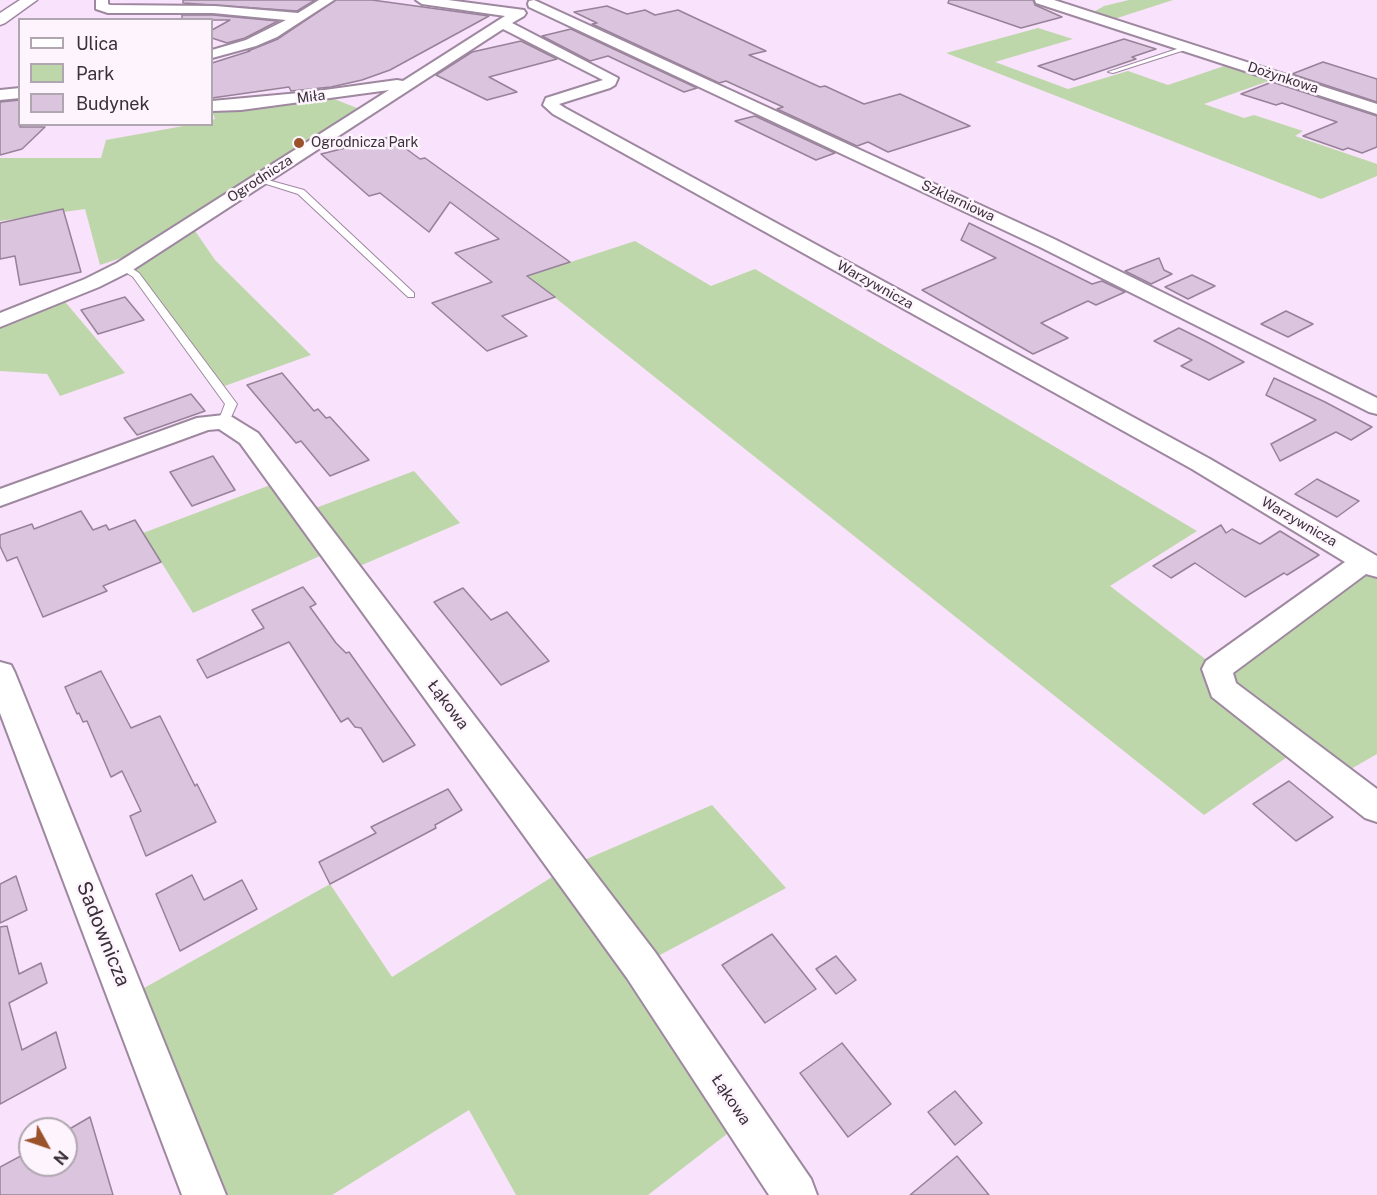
<!DOCTYPE html>
<html>
<head>
<meta charset="utf-8">
<style>
	body { margin:0 }
	#map { position:relative; width:1377px; height:1195px; overflow:hidden; background:#f9e2fb; font-family:"Public Sans",sans-serif }
	canvas { display:block }
	.legend { position:absolute; left:18px; top:18px; width:195px; height:108px; box-sizing:border-box; background:#fef4fe; border:2px solid #afa6b0; margin:0; padding:8px 10px; list-style:none; font-size:18px; color:#39303a }
	.legend li { display:flex; align-items:center; gap:12px; height:30px }
	.legend b { width:30px; border:2px solid #afa6b0 }
	.north { position:absolute; left:18px; top:1117px; width:60px; height:60px; box-sizing:border-box; background:#fef4fe; border:2px solid #afa6b0; border-radius:50%; rotate:130deg; font-size:16px; font-weight:700; line-height:24px; text-align:center; color:#39303a }
	.north::after { content:''; display:block; margin:auto; width:21px; height:27px; background:#99522a; clip-path:polygon(50% 0,100% 100%,50% 72%,0 100%) }
</style>
</head>
<body>
<div id="map">
<canvas width="1377" height="1195"></canvas>
<ul class="legend">
<li><b style="height:8px;background:#fff"></b>Ulica</li>
<li><b style="height:16px;background:#bed7aa"></b>Park</li>
<li><b style="height:16px;background:#dbc4dd"></b>Budynek</li>
</ul>
<div class="north">N</div>
</div>
<script>
const c = document.querySelector('canvas').getContext('2d');
c.lineJoin = 'round';
function fillPath(path, color) {
  c.fillStyle = color;
  c.fill(path, 'evenodd');
}
function poly(rows) {
  const path = new Path2D();
  for (const r of rows) {
    path.moveTo(r[0], r[1]);
    for (let i = 2; i < r.length; i += 2) path.lineTo(r[i], r[i + 1]);
  }
  return path;
}
function stroke(path, color, width, dash) {
  c.strokeStyle = color;
  c.lineWidth = width;
  c.lineCap = dash ? 'butt' : 'round';
  c.setLineDash(dash || []);
  c.stroke(path);
}
function label(font, color, halo, rows, align = 'center') {
  c.font = font + ' "Public Sans",sans-serif';
  c.lineWidth = 5;
  c.setLineDash([]);
  c.textBaseline = 'middle';
  c.strokeStyle = halo;
  c.fillStyle = color;
  for (const [text, x, y, turn = 0] of rows) {
    c.save();
    c.translate(x, y);
    c.rotate((+turn || 0) * Math.PI / 180);
    c.textAlign = isNaN(turn) ? turn : align;
    if (halo) c.strokeText(text, 0, 0);
    c.fillText(text, 0, 0);
    c.restore();
  }
}
const green = poly([
	[1129,0,1173,0,1108,21,1088,15,1104,6],
	[1038,28,1073,39,995,62,1068,89,1128,71,1168,85,1236,62,1280,77,1204,104,1244,118,1254,115,1303,131,1295,136,1377,164,1377,176,1321,199,946,53],
	[324,95,357,108,355,114,136,253,100,265,85,209,0,221,0,158,101,158,106,140,189,125,212,124,212,120,215,119,212,111,238,105],
	[191,225,215,260,311,355,219,388,136,275,124,267],
	[635,241,711,286,755,269,1197,531,1110,586,1217,668,1365,561,1377,568,1377,754,1337,777,1300,748,1204,815,528,276],
	[61,297,125,373,60,396,47,374,0,371,0,321],
	[414,471,460,523,348,571,333,550,193,613,143,533,281,481,305,512],
	[712,805,786,888,641,965,745,1120,648,1195,516,1195,469,1110,332,1195,204,1195,128,997,330,884,392,977,568,867]
]);
const building = poly([
	[183,0,315,0,297,11,183,3,183,0],
	[336,0,372,0,489,16,390,70,362,80,331,87,291,91,289,87,212,98,212,63,250,51,248,51,278,39,336,0],
	[949,0,1033,0,1035,5,1062,17,1021,28,948,3,949,0],
	[607,6,627,14,645,10,655,15,678,10,766,51,749,55,820,87,825,86,864,104,900,94,970,126,888,152,868,142,857,146,777,109,783,107,726,81,719,83,592,24,597,23,574,12,607,6],
	[182,15,213,15,278,21,245,38,227,43,212,38,212,30,230,20,182,20,182,15],
	[571,29,697,88,684,92,608,56,590,61,542,36,571,29],
	[1124,39,1156,49,1132,57,1136,59,1074,80,1038,66,1124,39],
	[521,41,557,59,489,77,517,92,487,100,436,75,472,52,521,41],
	[1323,62,1377,79,1377,102,1292,74,1323,62],
	[1272,82,1377,116,1377,147,1362,153,1348,148,1343,150,1303,136,1337,122,1282,103,1276,105,1241,94,1272,82],
	[20,100,20,127,45,127,22,149,0,155,0,102,20,100],
	[755,116,835,153,816,160,735,121,755,116],
	[390,137,420,159,425,158,570,262,527,276,555,297,502,316,527,336,487,351,432,303,492,282,455,253,499,239,450,202,429,232,380,193,369,196,321,154,390,137],
	[63,209,81,272,20,285,15,256,0,259,0,223,63,209],
	[969,223,1092,284,1102,281,1125,292,1096,305,1088,301,1041,323,1068,338,1033,354,922,290,996,258,961,240,969,223],
	[1159,258,1164,270,1172,274,1151,284,1125,271,1159,258],
	[1192,275,1215,286,1188,299,1165,287,1192,275],
	[125,297,144,320,98,334,81,310,125,297],
	[1286,311,1313,324,1288,337,1261,324,1286,311],
	[1179,328,1207,342,1244,362,1209,380,1181,366,1192,360,1154,341,1179,328],
	[282,373,314,411,318,409,326,418,330,417,369,460,330,476,301,441,296,443,247,385,282,373],
	[1274,378,1325,402,1372,427,1351,440,1336,432,1280,461,1271,444,1316,420,1266,395,1274,378],
	[191,394,205,411,137,435,124,418,191,394],
	[213,456,235,490,192,506,170,472,213,456],
	[1317,479,1359,501,1337,517,1295,494,1317,479],
	[81,511,93,530,106,525,109,530,135,520,161,562,103,586,107,591,43,617,17,557,7,561,0,546,0,535,32,524,34,529,81,511],
	[1221,525,1226,533,1232,529,1260,544,1280,531,1319,555,1287,575,1284,573,1245,597,1195,563,1171,578,1153,566,1221,525],
	[303,587,316,604,310,607,336,643,346,653,349,652,415,745,383,762,361,728,355,727,348,718,341,722,289,642,207,678,197,660,264,628,252,610,303,587],
	[463,588,491,620,507,612,549,661,501,685,434,602,463,588],
	[101,671,131,728,160,716,195,786,197,784,216,822,146,856,130,816,141,811,122,771,111,777,87,721,83,722,79,713,77,714,65,687,101,671],
	[1289,781,1333,817,1296,841,1253,804,1289,781],
	[448,789,462,810,435,825,436,828,330,884,319,862,376,833,371,827,448,789],
	[192,875,204,900,242,880,257,909,180,951,156,894,192,875],
	[16,876,27,910,0,923,0,884,16,876],
	[7,926,19,974,41,963,47,983,9,1003,22,1050,56,1032,66,1068,0,1104,0,927,7,926],
	[772,934,816,989,765,1023,722,965,772,934],
	[836,956,856,980,836,994,816,969,836,956],
	[842,1043,891,1104,848,1137,800,1073,842,1043],
	[955,1091,982,1123,955,1145,928,1112,955,1091],
	[90,1117,113,1195,0,1195,0,1167,30,1151,30,1165,66,1165,66,1131,90,1117],
	[957,1156,989,1195,910,1195,957,1156]
]);
const lane = poly([
	[1189,45,1191,48,1113,73,1108,72,1189,45],
	[257,177,304,190,414,293,414,297,408,297,298,194,257,181,257,177],
	[121,265,127,265,139,273,237,404,228,424,224,425,218,422,225,404,133,277,121,269,121,265]
]);
const street = poly([
	[96,0,108,0,108,4,110,5,215,6,298,13,319,0,334,0,277,37,256,46,212,58,212,50,246,40,286,20,213,13,108,13,96,9,96,0],
	[416,0,448,0,524,10,526,13,524,16,512,23,618,78,615,85,610,88,559,104,565,108,1210,459,1377,556,1377,577,1366,574,1233,673,1236,683,1377,789,1377,822,1365,818,1212,697,1202,669,1206,661,1345,562,1192,469,553,114,543,105,546,98,603,80,503,29,131,271,99,287,0,327,0,313,85,279,117,263,389,90,241,110,212,111,212,101,310,92,397,80,403,81,505,16,422,4,416,0],
	[534,0,1054,239,1377,398,1377,414,1369,412,1040,247,529,7,528,4,529,1,534,0],
	[1035,0,1054,0,1377,104,1377,114,1036,3,1035,0],
	[20,88,20,98,0,100,0,90,20,88],
	[224,415,232,417,258,433,655,952,811,1179,817,1195,769,1195,627,978,240,443,219,429,208,430,0,506,0,489,197,418,224,415],
	[0,662,11,665,15,673,226,1195,182,1195,0,713,0,662]
]);
const secondary = poly([
	[20,0,37,0,5,23,0,25,0,13,20,0]
]);
const markers = [
	[299,143,6,"#99522a"]
];
const farStreetnames = [
	["Dożynkowa",1283,78,18],
	["Miła",311,97,-7],
	["Ogrodnicza",260,179,-33],
	["Szklarniowa",958,201,25],
	["Warzywnicza",875,285,29],
	["Warzywnicza",1299,522,30]
];
const farPoinames = [
	["Ogrodnicza Park",311,143]
];
const streetNames = [
	["Łąkowa",448,705,53],
	["Łąkowa",731,1100,56]
];
const nearStreetnames = [
	["Sadownicza",103,934,68]
];
fillPath(green, '#bed7aa');
fillPath(building, '#dbc4dd');
stroke(building, '#978299', 1.5);
stroke(lane, '#9e88a0', 2);
stroke(street, '#9e88a0', 4);
stroke(secondary, '#9e88a0', 3);
fillPath(lane, '#fff');
fillPath(street, '#fff');
fillPath(secondary, '#fff');
for (const [x, y, r, color] of markers) {
  const dot = new Path2D();
  dot.arc(x, y, r, 0, 2 * Math.PI);
  c.fillStyle = color;
  c.fill(dot);
  stroke(dot, '#fef4fe', 2);
}
label('14px', '#39303a', '#fef4fe', farStreetnames);
label('14px', '#39303a', '#fef4fe', farPoinames, 'left');
label('16px', '#39303a', '#fef4fe', streetNames);
label('20px', '#39303a', '#fef4fe', nearStreetnames);
</script>
</body>
</html>
